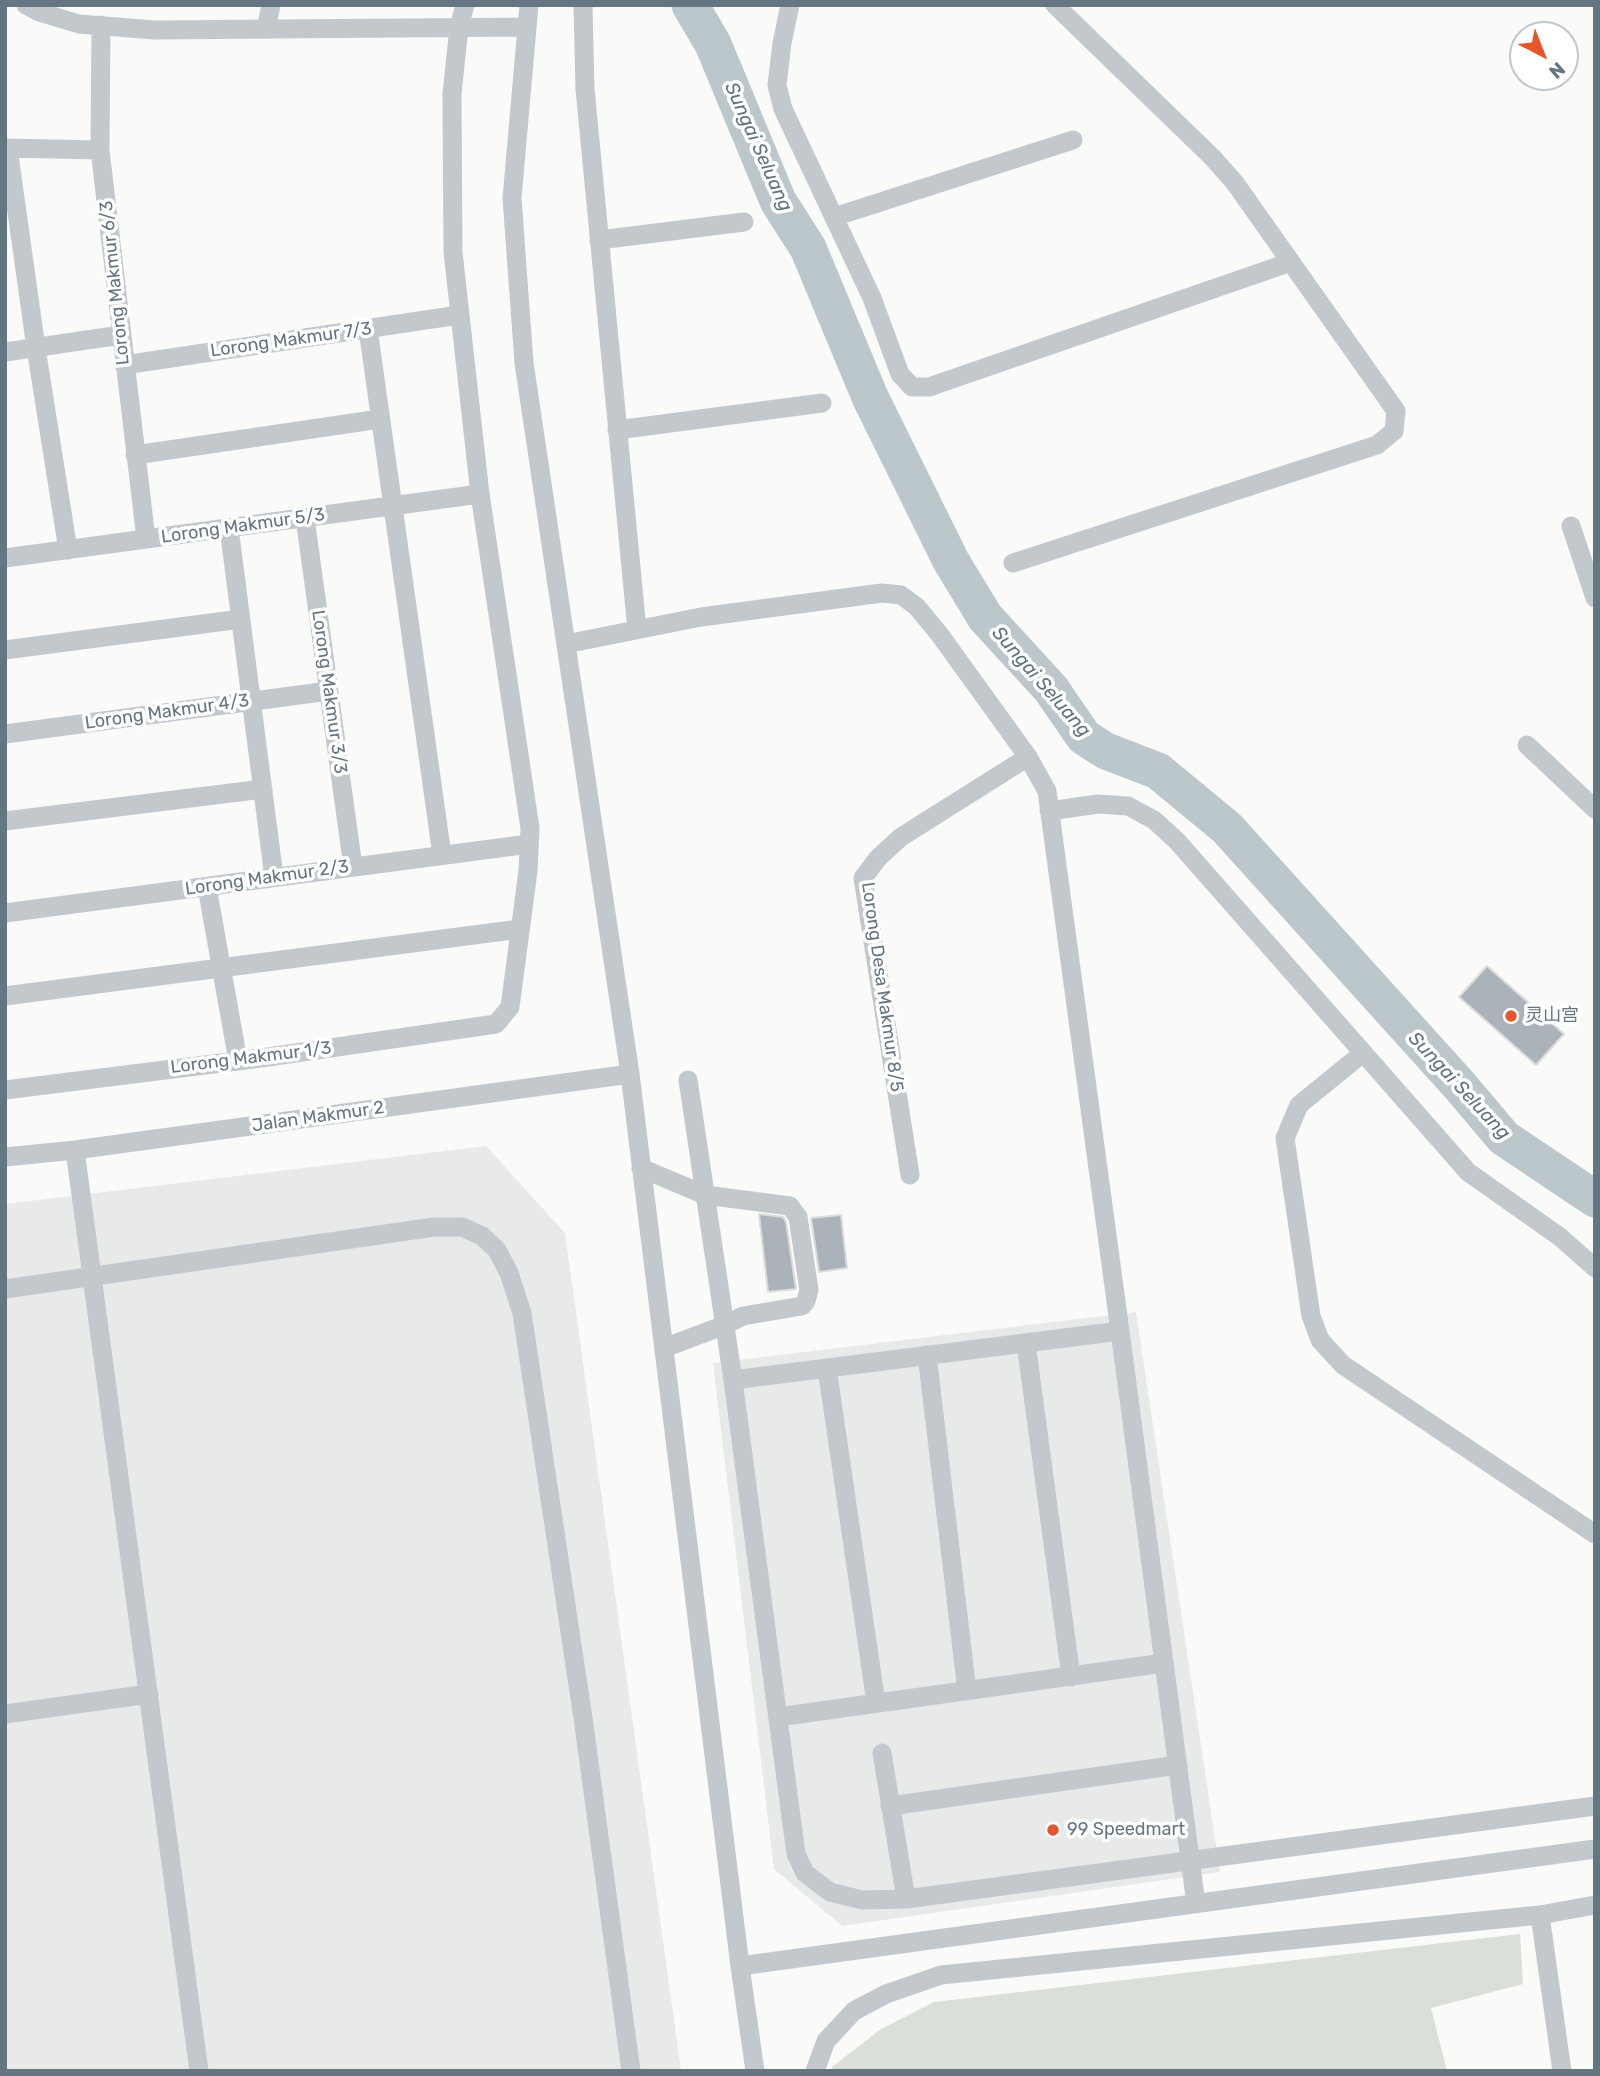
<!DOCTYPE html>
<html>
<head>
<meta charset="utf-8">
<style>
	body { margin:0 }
	#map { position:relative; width:1600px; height:2076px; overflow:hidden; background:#fafaf8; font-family:Rubik,sans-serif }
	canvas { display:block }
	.frame { position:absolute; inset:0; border:7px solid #657683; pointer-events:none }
	.north { position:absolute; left:1509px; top:21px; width:70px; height:70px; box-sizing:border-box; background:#fff; border:2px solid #c1c8cd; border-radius:50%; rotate:138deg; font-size:19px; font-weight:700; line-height:28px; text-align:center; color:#657683 }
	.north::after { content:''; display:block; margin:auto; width:24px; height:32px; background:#e4572e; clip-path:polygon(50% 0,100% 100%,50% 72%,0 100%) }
</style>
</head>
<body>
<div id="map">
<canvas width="1600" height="2076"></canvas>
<div class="frame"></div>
<div class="north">N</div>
</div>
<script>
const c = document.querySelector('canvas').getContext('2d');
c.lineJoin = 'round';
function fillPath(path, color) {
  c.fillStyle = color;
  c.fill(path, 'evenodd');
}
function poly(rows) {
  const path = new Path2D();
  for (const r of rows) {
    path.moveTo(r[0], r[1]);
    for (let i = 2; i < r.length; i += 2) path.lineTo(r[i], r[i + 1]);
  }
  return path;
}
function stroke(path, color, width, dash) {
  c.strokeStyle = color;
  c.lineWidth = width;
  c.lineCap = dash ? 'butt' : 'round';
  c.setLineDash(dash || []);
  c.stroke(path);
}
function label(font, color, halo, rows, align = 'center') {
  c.font = font + ' Rubik,"Noto Sans SC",sans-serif';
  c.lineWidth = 7;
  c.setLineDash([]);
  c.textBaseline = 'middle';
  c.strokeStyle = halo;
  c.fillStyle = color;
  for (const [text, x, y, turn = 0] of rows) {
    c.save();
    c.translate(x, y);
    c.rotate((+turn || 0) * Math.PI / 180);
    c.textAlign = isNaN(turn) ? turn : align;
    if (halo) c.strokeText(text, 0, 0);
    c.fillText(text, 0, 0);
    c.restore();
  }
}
const built = poly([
	[486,1146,565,1233,681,2071,5,2071,5,1204],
	[1136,1312,1220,1872,842,1926,774,1869,713,1363]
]);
const green = poly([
	[1520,1934,1523,1984,1431,2008,1447,2071,833,2071,832,2067,881,2029,934,2002]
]);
const river = poly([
	[690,5,713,44,778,201,808,248,870,397,951,561,985,617,1051,689,1084,737,1106,751,1158,771,1227,828,1460,1086,1504,1138,1595,1199]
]);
const building = poly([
	[1487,966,1564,1034,1536,1065,1459,997,1487,966],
	[759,1214,783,1217,786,1222,796,1289,768,1292,759,1214],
	[841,1215,847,1268,819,1272,811,1218,841,1215]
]);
const minor = poly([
	[26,5,39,12,79,24,154,30,527,27],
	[529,5,512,198,524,363,630,1074,740,1966,755,2071],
	[790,5,782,43,777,85,783,109,872,298,900,374,912,387,929,387,1291,262],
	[583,6,585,89,637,630],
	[101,25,100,150,146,539],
	[266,28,271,5],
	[5,148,100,150],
	[8,148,36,348,68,550],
	[834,217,1073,140],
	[599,240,744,222],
	[368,329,442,855],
	[5,352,121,335],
	[124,365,459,315],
	[617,430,822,403],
	[135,455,380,419],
	[305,518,353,867],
	[1571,526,1595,598],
	[229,528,274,877],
	[5,558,480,494],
	[1013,563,1377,445,1394,431,1396,411,1235,183,1213,158,1055,5],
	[566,644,701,617,882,593,901,595,917,607,940,635,1028,757,1047,791,1120,1331],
	[5,650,241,619],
	[5,734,329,691],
	[1527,745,1595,809],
	[1049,811,1098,804,1128,806,1154,820,1177,841,1468,1172,1560,1237,1595,1268],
	[5,821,263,789],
	[207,887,238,1061],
	[5,913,529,844],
	[5,996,520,929],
	[1363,1053,1299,1105,1285,1138,1311,1316,1320,1340,1343,1365,1595,1534],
	[688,1080,733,1380,796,1854,805,1873,830,1892,862,1900,906,1899,1595,1806],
	[5,1090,261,1058,496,1024,510,1007,528,871,530,828,480,494,453,252,452,94,459,27,465,5],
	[75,1150,199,2071],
	[5,1157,75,1150,630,1074],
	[641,1168,705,1195,790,1206,798,1217,809,1290,806,1301,802,1306,743,1316,725,1325,664,1348],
	[910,1175,863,878,878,858,901,837,1028,757],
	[5,1289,434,1227,462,1227,482,1236,497,1250,509,1273,522,1313,583,1718,631,2071],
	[1026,1343,1071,1677],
	[927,1355,967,1691],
	[827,1368,876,1703],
	[733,1380,1120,1331,1196,1904],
	[5,1714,149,1694],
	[778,1717,1164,1663],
	[882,1753,906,1899],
	[890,1806,1178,1765],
	[1540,1915,1562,2071],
	[740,1966,1595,1849],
	[815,2071,826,2041,854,2011,886,1994,941,1975,1540,1915,1595,1905]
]);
const markers = [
	[1511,1016,7,"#e4572e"],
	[1053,1830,7,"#e4572e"]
];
const streetNames = [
	["Lorong Makmur 6/3",115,283,-96],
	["Lorong Makmur 7/3",291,340,-8],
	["Lorong Makmur 5/3",243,526,-8],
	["Lorong Makmur 3/3",329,692,82],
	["Lorong Makmur 4/3",167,712,-8],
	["Lorong Makmur 2/3",267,878,-8],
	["Lorong Desa Makmur 8/5",882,987,82],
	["Lorong Makmur 1/3",251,1058,-7],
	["Jalan Makmur 2",318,1117,-8]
];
const poiNames = [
	["灵山宫",1525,1016],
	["99 Speedmart",1067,1830]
];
const waterNames = [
	["Sungai Seluang",758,147,66],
	["Sungai Seluang",1041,682,49],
	["Sungai Seluang",1459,1086,47]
];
fillPath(built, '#e8e9e9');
fillPath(green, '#dadfd7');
stroke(river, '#bbc7cb', 37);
fillPath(building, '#aab3b9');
stroke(building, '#dcdcda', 2);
stroke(minor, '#c3c8cc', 19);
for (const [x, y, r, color] of markers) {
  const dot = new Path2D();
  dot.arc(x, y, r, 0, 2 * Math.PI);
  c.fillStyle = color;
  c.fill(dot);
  stroke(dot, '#fff', 2.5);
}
label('18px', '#657683', '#fff', streetNames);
label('18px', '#657683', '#fff', poiNames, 'left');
label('italic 19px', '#60757c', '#fff', waterNames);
</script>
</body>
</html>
